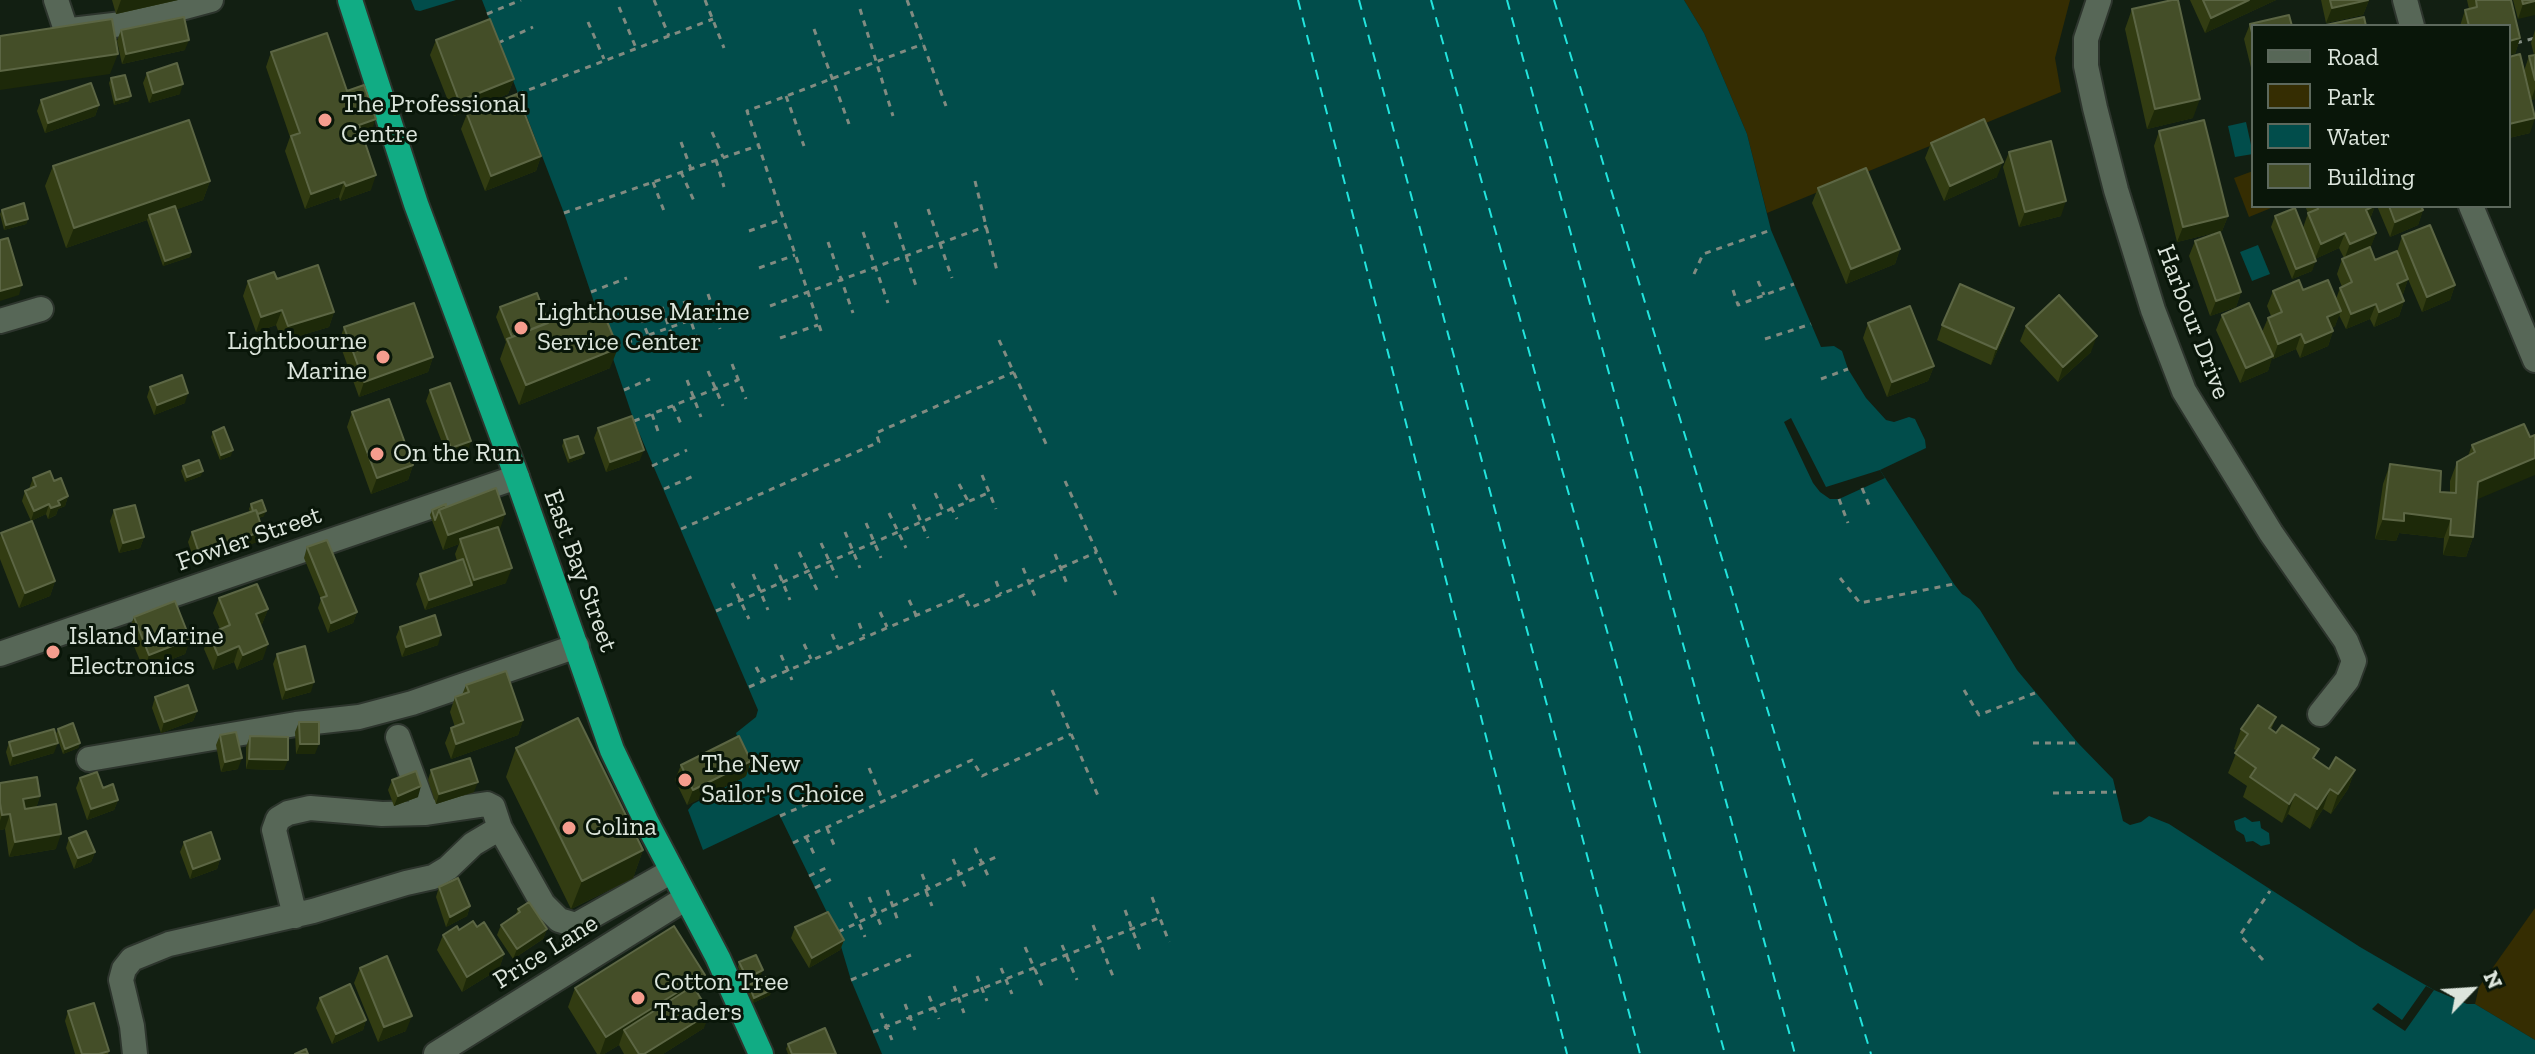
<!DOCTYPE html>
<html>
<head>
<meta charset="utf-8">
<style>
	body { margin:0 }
	#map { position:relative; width:2535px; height:1054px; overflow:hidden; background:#121f12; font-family:"Zilla Slab",serif }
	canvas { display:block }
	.legend { position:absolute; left:2251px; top:24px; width:260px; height:184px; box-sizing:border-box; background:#091609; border:2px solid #5d695d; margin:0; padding:10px 14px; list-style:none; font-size:24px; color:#dce5dc }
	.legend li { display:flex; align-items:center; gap:16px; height:40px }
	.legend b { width:40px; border:2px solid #5d695d }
	.north { position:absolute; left:2431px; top:950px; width:80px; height:80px; -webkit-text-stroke:6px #091609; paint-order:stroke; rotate:65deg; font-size:22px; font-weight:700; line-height:32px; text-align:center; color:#dce5dc }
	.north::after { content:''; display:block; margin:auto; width:28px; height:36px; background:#dce5dc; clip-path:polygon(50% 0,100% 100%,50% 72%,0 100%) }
</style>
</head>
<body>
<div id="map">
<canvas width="2535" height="1054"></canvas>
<ul class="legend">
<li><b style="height:10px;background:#576757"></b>Road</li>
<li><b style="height:22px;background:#352d02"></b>Park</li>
<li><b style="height:22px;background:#014d4b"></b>Water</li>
<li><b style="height:22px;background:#444e28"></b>Building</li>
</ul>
<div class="north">N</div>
</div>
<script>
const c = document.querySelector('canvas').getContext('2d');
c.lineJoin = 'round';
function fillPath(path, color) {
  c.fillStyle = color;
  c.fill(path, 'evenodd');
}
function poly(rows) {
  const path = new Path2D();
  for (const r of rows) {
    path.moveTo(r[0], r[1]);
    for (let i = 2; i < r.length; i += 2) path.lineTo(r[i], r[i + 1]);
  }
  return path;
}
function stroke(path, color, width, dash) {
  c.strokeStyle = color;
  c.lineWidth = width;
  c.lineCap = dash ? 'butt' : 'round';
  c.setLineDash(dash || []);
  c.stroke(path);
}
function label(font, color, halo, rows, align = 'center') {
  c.font = font + ' "Zilla Slab",serif';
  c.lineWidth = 6;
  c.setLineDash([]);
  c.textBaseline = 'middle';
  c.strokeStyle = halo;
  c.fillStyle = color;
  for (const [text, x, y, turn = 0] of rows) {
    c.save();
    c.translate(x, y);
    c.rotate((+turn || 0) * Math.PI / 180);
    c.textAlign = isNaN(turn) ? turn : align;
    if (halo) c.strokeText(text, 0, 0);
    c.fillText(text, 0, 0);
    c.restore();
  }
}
const green = poly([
	[1684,0,2070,0,2055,58,2061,92,1767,213,1747,134,1704,33],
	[2253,171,2253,206,2276,206,2249,217,2234,178],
	[2535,908,2535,1040,2475,1004,2479,987]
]);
const water = poly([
	[411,0,456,0,420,11,415,10],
	[482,0,1684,0,1704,33,1747,134,1771,230,1821,347,1834,346,1842,351,1848,369,1866,398,1886,420,1894,422,1909,417,1915,419,1925,440,1926,448,1880,470,1954,584,1962,594,1970,599,1980,610,2017,670,2078,743,2113,779,2123,821,2130,825,2141,822,2149,816,2169,824,2360,947,2434,990,2467,1004,2475,1004,2535,1040,2535,1054,882,1054,851,980,837,933,779,814,703,850,688,810,693,804,745,777,748,770,736,733,756,717,758,710,634,421,564,213],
	[2246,122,2253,154,2235,157,2228,126],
	[2258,245,2270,274,2252,281,2240,252],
	[2245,817,2252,822,2260,821,2261,828,2269,833,2270,844,2261,846,2253,841,2246,842,2244,835,2236,830,2234,821]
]);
const pier = poly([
	[1791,418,1826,487,1880,470,1885,478,1839,499,1830,499,1820,492,1813,483,1784,422],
	[2426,986,2434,990,2405,1031,2372,1009,2378,1003,2402,1020]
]);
const ferry = poly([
	[1298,0,1567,1054],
	[1359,0,1640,1054],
	[1431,0,1725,1054],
	[1507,0,1795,1054],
	[1554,0,1871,1054]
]);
const path = poly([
	[654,0,669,36],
	[705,0,724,48],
	[907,0,946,106],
	[619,7,636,48],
	[860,9,893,116],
	[487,14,521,0],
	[588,22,604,59],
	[814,29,849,124],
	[498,43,533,27],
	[2516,43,2535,38],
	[518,94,713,19],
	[786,96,804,146],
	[712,132,723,157],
	[681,142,691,169],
	[716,160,724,187],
	[681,172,694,201],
	[975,181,997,271],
	[653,182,664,211],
	[928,209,952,278],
	[564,213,757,146],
	[895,222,917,289],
	[749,231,783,219],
	[863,232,888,303],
	[828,242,853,313],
	[759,268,795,255],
	[1694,274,1703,254,1771,230],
	[1758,281,1764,295],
	[1733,290,1738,305,1794,284],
	[591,292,627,278],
	[708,294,720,329],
	[684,301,697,339],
	[770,306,987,226],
	[662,307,675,345],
	[641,317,648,335],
	[821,331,747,111,923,44],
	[780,338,818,325],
	[1765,339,1811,324],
	[999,340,1047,446],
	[615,347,713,312],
	[732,364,746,399],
	[708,371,723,406],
	[1821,379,1848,369],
	[687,380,701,417],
	[624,390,650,379],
	[673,406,681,424],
	[652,414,659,434],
	[634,421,738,380],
	[652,466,687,450],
	[982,475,996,509],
	[1065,481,1116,595],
	[959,484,968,501],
	[1862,488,1870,507],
	[664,489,696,475],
	[935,493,943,511],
	[1839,499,1848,523],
	[913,504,928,538],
	[951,507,957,519],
	[889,513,906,548],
	[866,523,881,558],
	[681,529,879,442,876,433,1014,372],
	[845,532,860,568],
	[821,543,837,578],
	[799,552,817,590],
	[1055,554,1067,584],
	[775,564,790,600],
	[1023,568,1037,601],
	[753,574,768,610],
	[1840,578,1860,603,1954,584],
	[996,581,1001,594],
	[732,583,749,619],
	[909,600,916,615],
	[716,611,988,493],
	[880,612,887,627],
	[859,623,864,636],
	[832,634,838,648],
	[804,644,811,659],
	[781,655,792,680],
	[756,667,763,680],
	[749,687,964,595,970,608,1097,552],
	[1052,690,1099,798],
	[1964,690,1979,715,2035,693],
	[2033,743,2078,743],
	[869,768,883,801],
	[2053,793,2116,792],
	[780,816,817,800],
	[827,828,834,845],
	[806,837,815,856],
	[793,843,972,760,982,776,1071,734],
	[975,848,989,878],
	[953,859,966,889],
	[922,874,928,889],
	[809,876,830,866],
	[815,888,835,877],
	[887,890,898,921],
	[926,891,932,906],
	[869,897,882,928],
	[1152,897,1169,942],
	[850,902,865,937],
	[1125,910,1141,953],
	[1093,925,1114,979],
	[838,932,1000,855],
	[1062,945,1077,980],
	[1025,947,1043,988],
	[2263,960,2240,935,2270,891],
	[1001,968,1012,994],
	[977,976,987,1001],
	[851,980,911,955],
	[954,986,964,1013],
	[929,996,939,1019],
	[905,1004,915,1030],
	[881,1013,892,1040],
	[873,1032,1159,918]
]);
const minor = poly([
	[56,0,65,27,71,30,122,24,211,0],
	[2099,0,2086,39,2086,66,2095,108,2116,190,2153,310,2184,391,2271,533,2346,641,2354,661,2347,680,2320,714],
	[2405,0,2412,26],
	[2471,206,2535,360],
	[0,321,41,309],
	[0,654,517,477],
	[398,737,426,813],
	[89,759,296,724,359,717,412,703,577,646],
	[295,916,274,830,278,819,288,813,310,808,382,814,426,813,487,804,493,807,500,828,543,904,559,920,576,925,672,871],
	[135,1054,132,1026,121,980,124,969,132,959,169,944,313,911,406,883,433,877,448,868,473,844,500,828],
	[436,1054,686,898]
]);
const highway = poly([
	[350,0,416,204,517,477,612,750,646,821,718,958,761,1054]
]);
const wall = poly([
	[112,0,178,0,116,14],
	[2190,0,2276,0,2205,33],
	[2321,0,2369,0,2363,15,2326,23],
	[2467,0,2511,0,2520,38,2515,54,2509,26,2460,26,2465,10,2469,9],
	[2513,0,2535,0,2518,19],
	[2132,9,2193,118,2147,129,2125,29],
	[2250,24,2253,26,2253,76,2244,39],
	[121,30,185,50,122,64,117,41],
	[2535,30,2535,99,2531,100,2530,133,2509,138,2509,57,2524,71,2529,56,2534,55,2531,43],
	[436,40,514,79,508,94,454,116,430,55],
	[271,52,347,91,370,134,363,137,371,190,340,201,339,197,305,209,285,151,290,137,266,67],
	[147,73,180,94,149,103,143,83],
	[111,78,129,101,114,105,109,83],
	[41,100,99,105,95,116,45,133,37,111],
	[467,114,541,156,536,171,485,191,461,129],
	[2159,131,2228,216,2222,231,2177,242,2154,146],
	[1931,143,1997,177,1944,201,1925,158],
	[2009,152,2061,216,2019,227,2003,167],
	[53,166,210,181,203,200,177,209,191,252,190,257,163,266,147,220,66,248,45,186],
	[1818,188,1900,249,1895,264,1846,284,1812,203],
	[2305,206,2375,206,2370,219,2376,233,2370,248,2375,260,2397,252,2402,236,2455,285,2450,300,2422,312,2408,279,2403,294,2401,295,2404,301,2399,316,2374,327,2370,319,2346,329,2339,315,2335,326,2332,328,2333,331,2328,346,2300,358,2296,349,2273,359,2272,357,2268,371,2240,383,2216,330,2222,315,2262,332,2268,318,2271,316,2267,306,2273,291,2303,290,2336,299,2340,288,2342,287,2337,274,2342,259,2344,258,2339,248,2315,259,2312,271,2292,279,2271,227,2275,216,2303,228,2308,213],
	[2377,206,2421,206,2423,210,2418,225,2390,237],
	[2,210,28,219,26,224,4,230,0,214],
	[2195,241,2241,292,2236,307,2210,316,2189,256],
	[277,279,334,312,329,327,282,341,276,325,256,332,243,296,248,281],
	[500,307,548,323,610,368,519,405,500,359,506,342,496,317],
	[1868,323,1934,366,1928,381,1887,397,1863,338],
	[2009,324,1991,365,1937,340,1942,325],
	[2026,326,2091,352,2058,382,2020,341],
	[344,327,433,357,428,372,359,397,339,342],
	[150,387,185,403,154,415,147,397],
	[430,390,468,451,448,458,426,401],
	[352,412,413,465,408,480,371,494,347,427],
	[2524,424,2477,500,2473,537,2466,557,2443,555,2444,538,2399,533,2396,541,2375,539,2383,484,2390,464,2440,492,2450,492,2450,481,2457,462,2468,456,2472,445],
	[598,428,640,460,606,472,594,438],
	[213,432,231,456,220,460,211,437],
	[564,440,582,458,568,463,562,446],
	[183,466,201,476,185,482,181,471],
	[33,478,54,481,68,496,65,506,58,509,56,515,48,519,46,514,31,521,22,501,25,491,29,489],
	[251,504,264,516,259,518,263,531,260,541,195,563,188,542,192,532,250,512,249,509],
	[446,507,505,514,499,529,506,583,425,610,416,584,420,574,457,561,455,554,459,544,443,550,430,515,432,510],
	[114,510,144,537,140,548,119,553,110,521],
	[1,533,55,581,50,596,19,608,0,559,0,537],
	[307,547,357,612,353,623,328,633,318,608,321,599,304,558],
	[219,598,268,609,262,624,260,625,263,659,237,670,234,662,213,670,204,649,209,634,220,629,213,613],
	[134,617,190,639,185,654,144,670,128,632],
	[400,627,438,645,402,657,396,637],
	[277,654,311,692,282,700,273,664],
	[466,685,523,720,518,735,451,759,445,743,451,728,455,727,450,712,455,697,462,695],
	[155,697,197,711,193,721,161,733,152,708],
	[2276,717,2271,730,2329,769,2355,770,2348,789,2331,814,2323,809,2310,829,2288,814,2282,823,2243,797,2247,786,2228,773,2237,751,2234,749,2241,729],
	[299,722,315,754,296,754,295,732],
	[58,729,80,743,78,748,63,754,56,734],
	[220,735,238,769,221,772,216,745],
	[250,736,284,770,246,769,246,747],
	[9,742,54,753,10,766,6,752],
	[516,748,643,850,633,878,571,909,506,777],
	[751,761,746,776,687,805,675,780,681,765],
	[431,770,474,792,436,804,428,780],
	[80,778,103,788,118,800,114,810,87,820,76,788],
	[392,780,418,797,394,806,388,790],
	[0,783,40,796,36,808,56,849,9,857,5,829,0,830],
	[69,838,95,852,91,862,74,869,66,848],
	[184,842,220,859,217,869,190,879,180,852],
	[439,887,470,906,467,916,446,927,436,897],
	[518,909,547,929,543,939,513,959,497,935,501,925,516,914],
	[477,927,504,954,499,969,462,992,437,950,443,935],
	[795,927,844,940,840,950,809,968,791,938],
	[739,962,761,975,745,983,738,967],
	[360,968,406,1031,378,1042,354,983],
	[705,975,698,994,704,1028,663,1054,624,1054,619,1045,604,1054,597,1054,568,1007,575,988],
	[749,985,771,990,770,995,753,1003,747,990],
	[320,998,366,1020,363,1030,332,1044,316,1008],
	[68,1011,109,1051,108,1054,75,1054,65,1021],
	[788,1044,836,1054,788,1054,786,1049]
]);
const shadedWall = poly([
	[121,0,178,0,116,14],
	[2249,0,2276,0,2205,33,2211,18],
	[2369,0,2363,15,2326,23,2332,8],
	[2535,1,2535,15,2518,19,2523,4],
	[2520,38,2515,54,2509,55,2509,41],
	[189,40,185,50,122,64,126,54],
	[118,54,110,74,0,90,0,71],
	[514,79,508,94,454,116,459,101],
	[183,84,180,94,149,103,153,93],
	[2535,89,2535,99,2531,100],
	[131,96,129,101,114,105,116,100],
	[2200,99,2193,118,2147,129,2155,109],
	[99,105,95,116,45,133,48,123],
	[2535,118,2530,133,2509,138,2509,124],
	[376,119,370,134,354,140,359,125],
	[541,156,536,171,485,191,491,176],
	[2003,162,1997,177,1944,201,1950,186],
	[376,175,371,190,340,201,346,186],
	[210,181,203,200,150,219,149,215,147,220,66,248,74,228],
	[344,182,339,197,305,209,311,194],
	[2066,201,2061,216,2019,227,2025,212],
	[2375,206,2369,221,2366,210],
	[2423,210,2418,225,2390,237,2395,222],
	[2228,216,2222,231,2177,242,2183,227],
	[28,219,26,224,4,230,6,225],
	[2345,233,2339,248,2315,259,2321,244],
	[2376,233,2370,249,2344,260,2350,244],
	[1900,249,1895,264,1846,284,1851,269],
	[191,252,190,257,163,266,165,261],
	[2316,261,2312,271,2292,279,2296,269],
	[2408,279,2403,294,2391,299,2397,284],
	[22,285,19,295,0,301,0,291],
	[2455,285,2450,300,2422,312,2427,297],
	[2241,292,2236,307,2210,316,2216,301],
	[2404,301,2399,316,2374,327,2379,312],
	[2376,304,2370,319,2346,329,2351,314],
	[2014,308,2009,324,1991,365,1996,349],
	[282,310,276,325,256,332,261,317],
	[2341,311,2335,326,2322,332,2327,317],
	[334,312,329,327,282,341,288,326],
	[2333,331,2328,346,2300,358,2305,343],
	[2301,334,2296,349,2273,359,2278,344],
	[2097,336,2091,352,2058,382,2063,367],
	[618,348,610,368,519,405,526,385],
	[2273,356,2268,371,2240,383,2246,368],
	[433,357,428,372,359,397,364,382],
	[1934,366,1928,381,1887,397,1892,382],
	[188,393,185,403,154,415,157,405],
	[471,441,468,451,448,458,451,448],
	[233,450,231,456,220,460,221,455],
	[644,450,640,460,606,472,610,462],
	[584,453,582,458,568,463,570,458],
	[2535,458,2535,475,2471,502,2478,482],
	[413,465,408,480,371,494,377,478],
	[203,471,201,476,185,482,187,477],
	[68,496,65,506,58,509,56,515,48,519,51,508,58,501],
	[49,504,46,514,31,521,34,511],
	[266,511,264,516,253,520,254,515],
	[2404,513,2451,519,2444,538,2399,533,2396,541,2375,539,2383,519],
	[505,514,500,529,462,543,460,539,459,544,443,550,448,535],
	[263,531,260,541,195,563,199,553],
	[2450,535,2473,537,2466,557,2443,555],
	[144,537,140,548,119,553,123,543],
	[512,568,506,583,425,610,429,600,472,585,474,580],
	[55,581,50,596,19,608,25,593],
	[268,609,262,624,250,629,256,614],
	[357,612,353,623,328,633,331,623],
	[441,635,438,645,402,657,406,647],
	[190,639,185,654,144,670,149,655],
	[268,644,263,659,237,670,243,655],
	[239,646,234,662,213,670,218,655],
	[314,682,311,692,282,700,286,690],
	[197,711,193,721,161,733,164,722],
	[523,720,518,735,451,759,456,744],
	[58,743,54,753,10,766,13,756],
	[80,743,78,748,63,754,65,749],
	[300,744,319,744,315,754,296,754],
	[242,758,238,769,221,772,225,762],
	[249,759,288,760,284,770,246,769],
	[751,761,746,776,687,805,693,790],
	[2355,770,2348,789,2331,814,2338,794],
	[478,782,474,792,436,804,439,794],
	[421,786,418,797,394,806,398,796],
	[2330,789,2323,809,2310,829,2317,809],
	[2295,794,2288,814,2282,823,2289,804],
	[40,796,35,811,18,814,23,799],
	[118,800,114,810,87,820,91,809],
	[10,814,5,829,0,830,0,821,2,815],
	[61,834,56,849,9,857,15,842],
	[643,850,633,878,571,909,582,881],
	[95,852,91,862,74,869,78,858],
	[220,859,217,869,190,879,193,869],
	[470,906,467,916,446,927,450,917],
	[547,929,543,939,513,959,517,949],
	[844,940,840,950,809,968,812,958],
	[504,954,499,969,462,992,467,977],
	[763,970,761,975,745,983,747,978],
	[705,975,698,995,624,1030,619,1045,604,1054,600,1054,606,1037],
	[771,990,770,995,753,1003,754,998],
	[710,1013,704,1028,663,1054,644,1054],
	[412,1016,406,1031,378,1042,384,1027],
	[366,1020,363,1030,332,1044,336,1034]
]);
const building = poly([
	[2172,0,2178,0,2200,99,2155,109,2132,9,2172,0],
	[2203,0,2249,0,2211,18,2203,0],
	[2330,0,2368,0,2332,8,2330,0],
	[2476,0,2511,0,2520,38,2509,41,2509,26,2469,26,2465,10,2477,7,2476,0],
	[2522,0,2535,0,2535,1,2523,4,2522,0],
	[2289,15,2292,26,2253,26,2253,37,2250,24,2289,15],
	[184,17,189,40,126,54,121,30,184,17],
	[2364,17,2366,26,2321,26,2364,17],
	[112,19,118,54,0,71,0,36,112,19],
	[490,19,514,79,459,101,436,40,490,19],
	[327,33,347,91,364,85,376,119,359,125,376,175,346,186,344,182,311,194,291,136,300,133,271,52,327,33],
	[2520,54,2535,118,2509,124,2509,57,2520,54],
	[2535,55,2535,80,2529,56,2535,55],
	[177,63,183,84,153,93,147,73,177,63],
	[125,75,131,96,116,100,111,78,125,75],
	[91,83,99,105,48,123,41,100,91,83],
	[517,94,541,156,491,176,467,114,517,94],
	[1984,119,2003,162,1950,186,1931,143,1984,119],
	[189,120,210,181,74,228,53,166,189,120],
	[2204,120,2228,216,2183,227,2159,131,2204,120],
	[2051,141,2066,201,2025,212,2009,152,2051,141],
	[1866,168,1900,249,1851,269,1818,188,1866,168],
	[24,203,28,219,6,225,2,210,24,203],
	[175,206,191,252,165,261,149,215,175,206],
	[2317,206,2374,206,2366,210,2376,233,2350,244,2345,233,2321,244,2308,213,2318,209,2317,206],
	[2389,206,2421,206,2423,210,2395,222,2389,206],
	[2295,208,2316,261,2296,269,2275,216,2295,208],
	[2430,225,2455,285,2427,297,2402,236,2430,225],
	[2220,232,2241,292,2216,301,2195,241,2220,232],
	[8,238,22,285,0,291,0,240,8,238],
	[2370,247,2375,260,2397,251,2408,279,2397,284,2404,301,2379,312,2376,304,2351,314,2340,288,2352,282,2342,259,2370,247],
	[318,265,334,312,288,326,282,310,261,317,248,281,274,272,277,279,318,265],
	[2299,280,2303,290,2328,280,2341,311,2327,317,2333,331,2305,343,2301,334,2278,344,2268,318,2282,312,2273,291,2299,280],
	[1960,284,2014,308,1996,349,1942,325,1960,284],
	[537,293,548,323,512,337,500,307,537,293],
	[2059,295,2097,336,2063,367,2026,326,2059,295],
	[599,302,618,348,526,385,507,339,599,302],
	[414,303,433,357,364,382,344,327,414,303],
	[2249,303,2273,356,2246,368,2222,315,2249,303],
	[1910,306,1934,366,1892,382,1868,323,1910,306],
	[182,375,188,393,157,405,150,387,182,375],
	[450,383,471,441,451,448,430,390,450,383],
	[389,399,413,465,377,478,352,412,389,399],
	[632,416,644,450,610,462,598,428,632,416],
	[2524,424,2530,437,2535,435,2535,458,2478,482,2473,537,2450,535,2451,519,2404,513,2404,521,2383,519,2390,464,2441,471,2440,492,2456,493,2457,462,2475,452,2472,445,2524,424],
	[224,427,233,450,221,455,213,432,224,427],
	[578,436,584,453,570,458,564,440,578,436],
	[199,460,203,471,187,477,183,466,199,460],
	[50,471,54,481,61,478,68,496,58,501,60,505,51,508,49,504,34,511,25,491,36,486,33,478,50,471],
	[496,488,505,514,448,535,439,510,496,488],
	[262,500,266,511,258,514,256,510,253,511,251,504,262,500],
	[446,504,446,507,439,510,435,520,432,510,446,504],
	[135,505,144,537,123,543,114,510,135,505],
	[256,510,263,531,199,553,192,532,256,510],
	[32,521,55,581,25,593,1,533,32,521],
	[498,527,512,568,474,580,460,539,498,527],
	[327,540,357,612,331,623,321,598,327,596,307,547,327,540],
	[463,559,472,585,429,600,420,574,463,559],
	[257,584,268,609,256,614,268,644,243,655,239,646,218,655,209,634,230,625,219,598,257,584],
	[175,601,190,639,149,655,134,617,175,601],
	[435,615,441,635,406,647,400,627,435,615],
	[305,646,314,682,286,690,277,654,305,646],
	[506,671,523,720,456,744,451,728,464,723,455,697,469,692,466,685,506,671],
	[188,685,197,711,164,722,155,697,188,685],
	[2258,705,2276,717,2269,728,2276,733,2282,725,2319,749,2313,758,2329,769,2336,757,2355,770,2338,794,2330,789,2317,809,2295,794,2289,804,2250,777,2256,768,2235,753,2248,734,2241,729,2258,705],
	[578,718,643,850,582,881,516,748,578,718],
	[299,722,319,722,319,744,300,744,299,722],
	[73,723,80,743,65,749,58,729,73,723],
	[54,729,58,743,13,756,9,742,54,729],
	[236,732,242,758,225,762,220,735,236,732],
	[250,736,288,737,288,760,249,759,250,736],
	[739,736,751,761,693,790,681,765,739,736],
	[470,758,478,782,439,794,431,770,470,758],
	[416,771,421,786,398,796,392,780,416,771],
	[97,772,103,788,113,784,118,800,91,809,80,778,97,772],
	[37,777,40,796,23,799,25,809,56,804,61,834,15,842,10,814,2,815,0,803,0,783,37,777],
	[86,831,95,852,78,858,69,838,86,831],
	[211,832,220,859,193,869,184,842,211,832],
	[458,878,470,906,450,917,439,887,458,878],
	[529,902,547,929,517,949,501,925,520,912,518,909,529,902],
	[828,912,844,940,812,958,795,927,828,912],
	[473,921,477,927,484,922,504,954,467,977,443,935,457,926,459,930,473,921],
	[674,926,705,975,606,1037,575,988,674,926],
	[756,955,763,970,747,978,739,962,756,955],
	[387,956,412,1016,384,1027,360,968,387,956],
	[766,977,771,990,754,998,749,985,766,977],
	[350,984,366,1020,336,1034,320,998,350,984],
	[693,986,710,1013,644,1054,639,1054,624,1030,693,986],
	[94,1003,109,1051,99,1054,82,1054,68,1011,94,1003],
	[825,1028,836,1054,792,1054,788,1044,825,1028],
	[306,1049,308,1054,295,1054,306,1049]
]);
const markers = [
	[325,120,8,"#f59d8e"],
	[521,328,8,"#f59d8e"],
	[383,357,8,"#f59d8e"],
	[377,454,8,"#f59d8e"],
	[53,652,8,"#f59d8e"],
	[685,780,8,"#f59d8e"],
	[569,828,8,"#f59d8e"],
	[638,998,8,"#f59d8e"]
];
const poiNames = [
	["The Professional",341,105],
	["Centre",341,135],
	["Lighthouse Marine",537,313],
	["Service Center",537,343],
	["Lightbourne",367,342,"right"],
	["Marine",367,372,"right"],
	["On the Run",393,454],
	["Island Marine",69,637],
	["Electronics",69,667],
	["The New",701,765],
	["Sailor's Choice",701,795],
	["Colina",585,828],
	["Cotton Tree",654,983],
	["Traders",654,1013]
];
const streetNames = [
	["Harbour Drive",2193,322,69],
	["Fowler Street",249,539,-19],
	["East Bay Street",580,571,70],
	["Price Lane",546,952,-32]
];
fillPath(green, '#352d02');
fillPath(water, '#014d4b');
fillPath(pier, '#121f12');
stroke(ferry, '#22e4dd', 2, [10, 8]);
stroke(minor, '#2d352d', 28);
stroke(highway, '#2d352d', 28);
stroke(path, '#818b81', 3, [6, 6]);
stroke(minor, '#576757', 24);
stroke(highway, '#11ac84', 24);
fillPath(wall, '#323c12');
fillPath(shadedWall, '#1d2909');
fillPath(building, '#444e28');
stroke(building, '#5c6644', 2);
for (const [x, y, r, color] of markers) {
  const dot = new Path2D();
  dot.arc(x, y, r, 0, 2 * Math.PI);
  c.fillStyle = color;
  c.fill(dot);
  stroke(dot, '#091609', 3);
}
label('26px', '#dce5dc', '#091609', poiNames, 'left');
label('26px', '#dce5dc', '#091609', streetNames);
</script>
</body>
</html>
